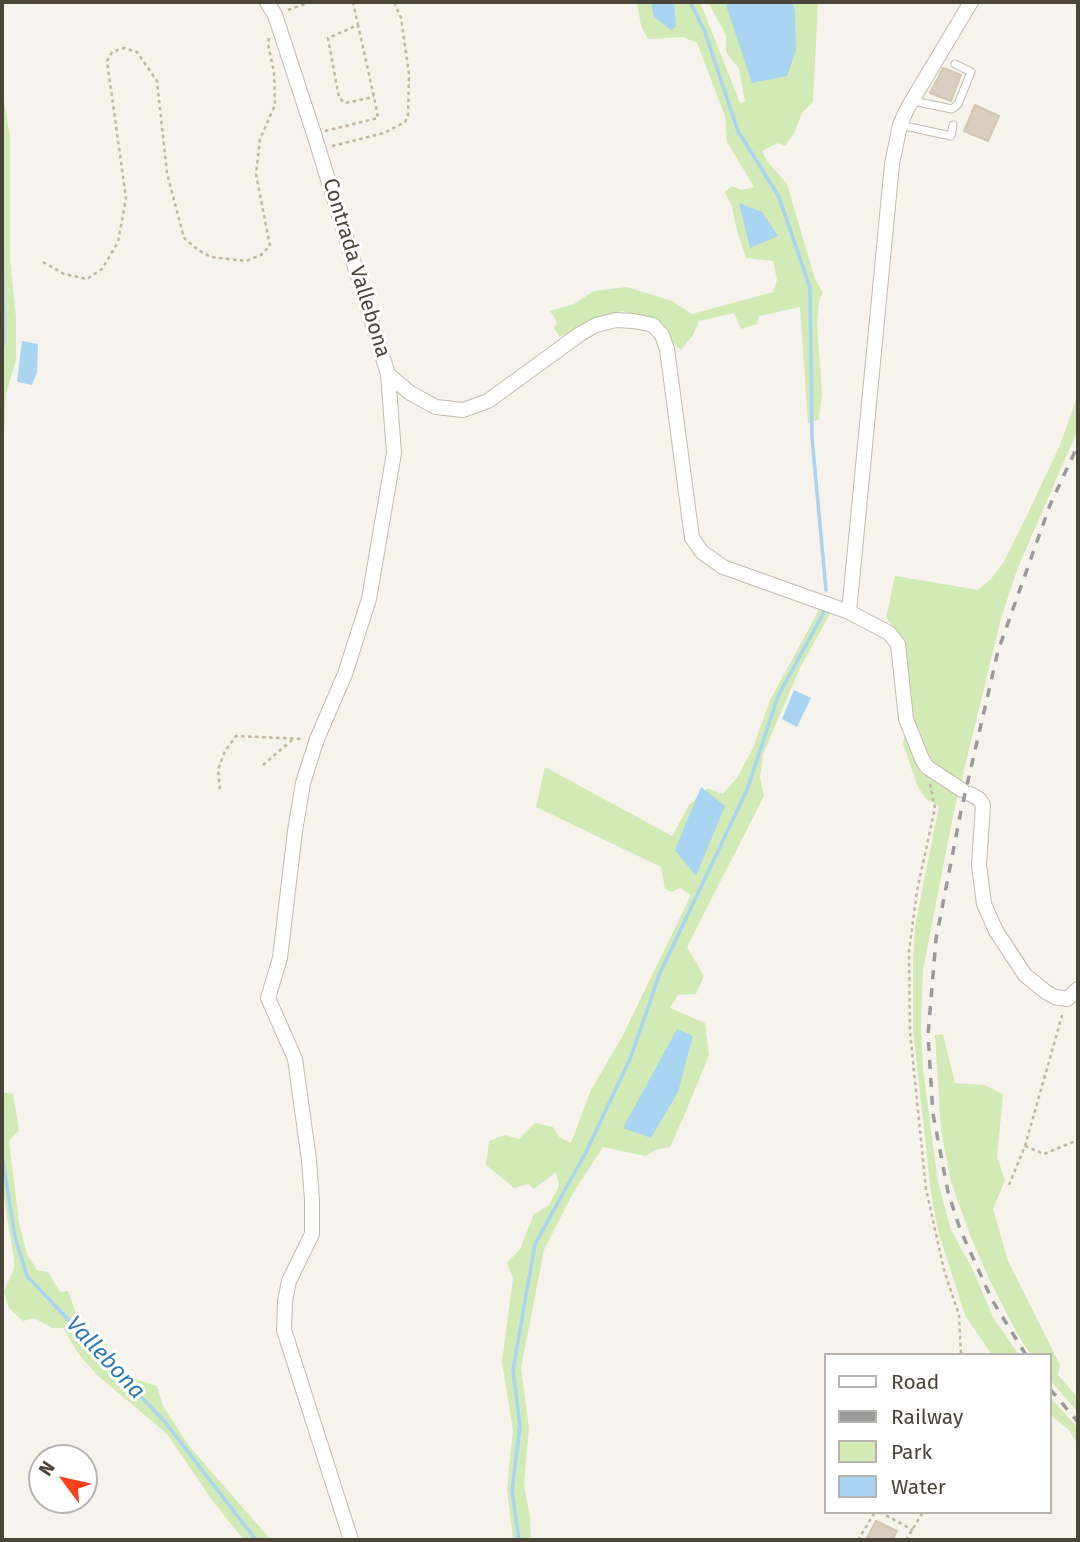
<!DOCTYPE html>
<html>
<head>
<meta charset="utf-8">
<style>
	body { margin:0 }
	#map { position:relative; width:1080px; height:1542px; overflow:hidden; background:#f6f3ec; font-family:"Fira Sans",sans-serif }
	canvas { display:block }
	.frame { position:absolute; inset:0; border:4px solid #4b4439; pointer-events:none }
	.legend { position:absolute; left:824px; top:1353px; width:228px; height:161px; box-sizing:border-box; background:#fff; border:2px solid #b7b4b0; margin:0; padding:9px 12px; list-style:none; font-size:21px; color:#4b4439 }
	.legend li { display:flex; align-items:center; gap:14px; height:35px }
	.legend b { width:35px; border:2px solid #b7b4b0 }
	.north { position:absolute; left:28px; top:1444px; width:70px; height:70px; box-sizing:border-box; background:#fff; border:2px solid #b7b4b0; border-radius:50%; rotate:303deg; font-size:19px; font-weight:700; line-height:28px; text-align:center; color:#4b4439 }
	.north::after { content:''; display:block; margin:auto; width:24px; height:32px; background:#fc3f1d; clip-path:polygon(50% 0,100% 100%,50% 72%,0 100%) }
</style>
</head>
<body>
<div id="map">
<canvas width="1080" height="1542"></canvas>
<div class="frame"></div>
<ul class="legend">
<li><b style="height:9px;background:#fff"></b>Road</li>
<li><b style="height:9px;background:#9a9a9a"></b>Railway</li>
<li><b style="height:19px;background:#d2eab5"></b>Park</li>
<li><b style="height:19px;background:#a9d4f2"></b>Water</li>
</ul>
<div class="north">N</div>
</div>
<script>
const c = document.querySelector('canvas').getContext('2d');
c.lineJoin = 'round';
function fillPath(path, color) {
  c.fillStyle = color;
  c.fill(path, 'evenodd');
}
function poly(rows) {
  const path = new Path2D();
  for (const r of rows) {
    path.moveTo(r[0], r[1]);
    for (let i = 2; i < r.length; i += 2) path.lineTo(r[i], r[i + 1]);
  }
  return path;
}
function stroke(path, color, width, dash) {
  c.strokeStyle = color;
  c.lineWidth = width;
  c.lineCap = dash ? 'butt' : 'round';
  c.setLineDash(dash || []);
  c.stroke(path);
}
function label(font, color, halo, rows, align = 'center') {
  c.font = font + ' "Fira Sans",sans-serif';
  c.lineWidth = 6;
  c.setLineDash([]);
  c.textBaseline = 'middle';
  c.strokeStyle = halo;
  c.fillStyle = color;
  for (const [text, x, y, turn = 0] of rows) {
    c.save();
    c.translate(x, y);
    c.rotate((+turn || 0) * Math.PI / 180);
    c.textAlign = isNaN(turn) ? turn : align;
    if (halo) c.strokeText(text, 0, 0);
    c.fillText(text, 0, 0);
    c.restore();
  }
}
const green = poly([
	[637,2,700,2,740,103,745,102,739,69,726,52,726,35,708,2,818,2,813,102,802,113,794,133,785,146,778,143,762,151,767,161,787,184,815,279,823,293,819,301,817,324,822,394,819,419,808,424,800,307,759,316,757,324,741,329,734,313,699,321,693,335,681,350,672,342,662,323,623,311,590,321,560,337,554,328,557,322,550,311,574,304,594,291,627,287,672,301,692,314,773,292,777,280,773,261,746,258,737,231,732,207,725,192,732,186,741,190,754,187,727,142,725,116,697,43,683,37,648,39,641,26],
	[2,89,10,137,10,259,16,317,16,360,6,394,2,479],
	[1078,394,1078,429,1017,570,1002,615,954,811,923,970,921,1025,923,1069,938,1182,951,1230,972,1268,993,1317,1019,1355,992,1355,965,1315,938,1231,931,1193,913,1030,913,964,915,926,939,806,926,799,917,785,903,744,908,711,900,635,886,618,895,576,978,590,991,579,1005,560,1028,513,1060,445],
	[819,610,831,612,800,668,763,754,760,777,764,796,687,947,704,976,696,994,678,995,670,1008,705,1023,709,1055,684,1116,670,1147,655,1150,646,1156,603,1147,572,1195,544,1250,521,1368,529,1428,524,1484,530,1518,531,1540,513,1540,507,1489,513,1430,502,1362,513,1278,507,1263,520,1249,534,1214,549,1205,559,1186,556,1172,534,1189,528,1184,514,1188,486,1165,489,1141,505,1135,519,1139,535,1123,553,1127,559,1137,571,1143,591,1090,622,1037,691,895,680,888,672,892,665,889,661,867,536,807,545,767,672,836,689,805,708,788,723,794,737,778,753,748,770,700],
	[943,1034,955,1083,984,1085,1003,1094,997,1157,1005,1180,993,1209,1008,1261,1060,1365,1058,1375,1078,1398,1078,1412,1050,1380,1050,1355,1031,1355,1018,1335,990,1281,970,1235,951,1182,941,1131,935,1035],
	[2,1092,13,1094,19,1130,9,1141,19,1223,27,1254,37,1270,48,1272,60,1292,68,1291,80,1324,107,1345,114,1363,133,1378,157,1386,163,1406,189,1446,271,1540,244,1540,214,1503,167,1434,96,1374,78,1353,63,1328,52,1328,34,1318,23,1321,9,1308,4,1291,14,1269,14,1259,2,1186],
	[1050,1397,1078,1428,1078,1445,1069,1430,1050,1415]
]);
const water = poly([
	[651,2,674,2,676,26,671,30,654,17],
	[725,2,792,2,795,11,796,50,787,76,752,83],
	[739,203,762,212,778,236,750,248],
	[22,341,38,344,37,372,32,385,17,382],
	[794,690,811,698,797,727,782,719],
	[701,787,725,806,696,876,675,850],
	[677,1029,693,1036,678,1092,651,1138,623,1128]
]);
const stream = poly([
	[690,2,705,32,738,131,779,197,810,288,812,438,826,590],
	[2,227,4,340,2,348],
	[2,1155,15,1237,27,1276,165,1422,256,1540],
	[519,1540,512,1491,520,1426,513,1370,535,1244,586,1152,630,1059,660,973,747,790,778,696,824,612]
]);
const building = poly([
	[943,68,961,75,951,101,930,93,943,68],
	[975,105,999,116,988,141,964,131,975,105],
	[876,1521,897,1531,892,1540,866,1540,876,1521]
]);
const path = poly([
	[353,2,358,25],
	[288,10,310,2],
	[325,131,378,118,374,97,358,25,328,38,339,98,345,103,374,97],
	[332,146,384,133,405,122,408,116,409,74,401,18,394,2],
	[43,262,64,274,87,279,102,269,118,242,126,198,107,61,112,52,124,48,137,52,157,81,167,173,184,238,198,250,211,257,246,261,261,255,270,246,256,174,260,139,275,105,274,72,268,44,269,38],
	[263,765,292,740],
	[930,784,935,808,917,891,909,951,910,1032,926,1189,944,1270,959,1315,961,1355],
	[220,789,218,770,225,751,236,736,304,739],
	[1025,1146,1044,1154,1078,1140],
	[1009,1185,1025,1146,1063,1012],
	[880,1512,913,1530],
	[858,1540,875,1512],
	[906,1540,923,1512]
]);
const service = poly([
	[913,101,952,109,958,104,971,72,955,64],
	[900,125,951,136,953,125]
]);
const minor = poly([
	[267,2,275,15,314,134,388,374,410,393,436,407,463,410,488,401,580,334,596,325,616,320,634,321,653,325,662,335,667,349,692,538,702,552,723,567,849,612,889,633,898,644,906,719,922,759,927,767,962,790],
	[849,612,892,164,900,125,907,109,971,2],
	[970,794,979,799,983,805,979,865,984,904,996,931,1025,975,1046,992,1055,997,1067,999,1078,989],
	[351,1540,284,1330,285,1301,289,1281,312,1234,312,1200,309,1160,295,1059,268,998,280,958,295,831,303,783,317,739,345,674,369,599,394,453,388,374]
]);
const rail = poly([
	[1026,1355,992,1300,960,1229,948,1192,933,1114,928,1035,936,939,961,811,998,651,1050,505,1078,445],
	[1050,1389,1078,1422]
]);
const streetNames = [
	["Contrada Vallebona",356,268,73]
];
const waterNames = [
	["Vallebona",105,1358,47]
];
fillPath(green, '#d2eab5');
fillPath(water, '#a9d4f2');
stroke(stream, '#a9d4f2', 3.5);
fillPath(building, '#d8cfc1');
stroke(building, '#d3c7b4', 2);
stroke(service, '#c2bbae', 9);
stroke(minor, '#c2bbae', 16);
stroke(path, '#c4b79f', 2.5, [3.5, 3.5]);
stroke(service, '#fff', 7);
stroke(minor, '#fff', 14);
stroke(rail, '#9a9a9a', 3.5, [9, 9]);
label('21px', '#4b4439', '#fff', streetNames);
label('italic 23px', '#2e7ab2', '#fff', waterNames);
</script>
</body>
</html>
